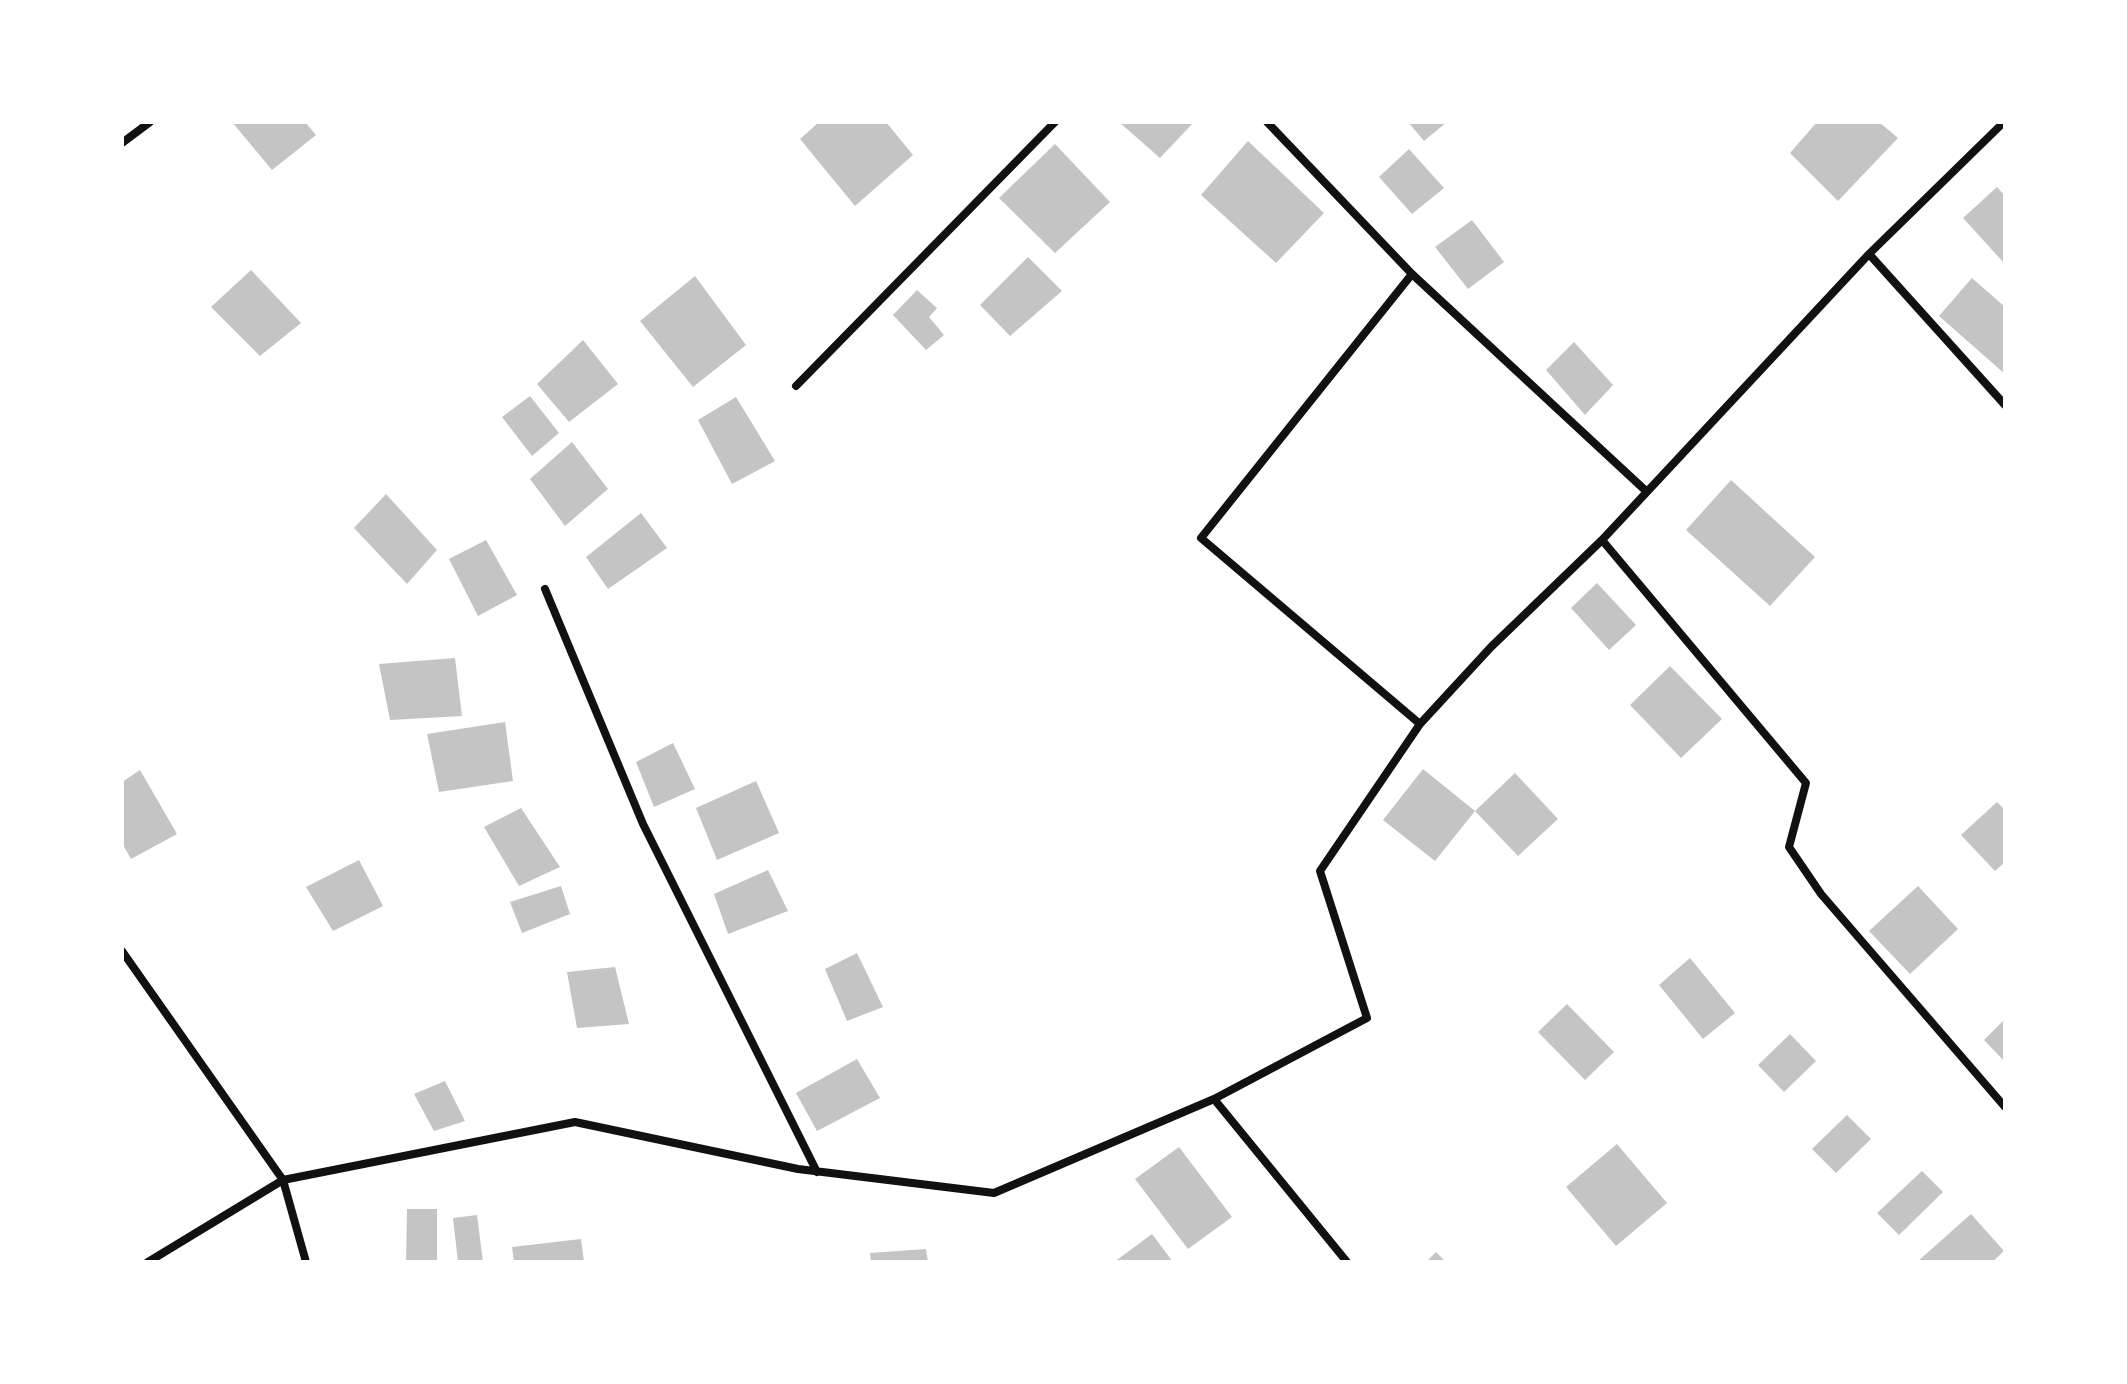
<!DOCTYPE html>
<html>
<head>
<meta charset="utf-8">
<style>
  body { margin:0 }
  #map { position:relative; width:2127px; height:1384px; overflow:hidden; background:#fff; font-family:"PT Sans Narrow",sans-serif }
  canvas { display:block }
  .frame { position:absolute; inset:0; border:124px solid #fff; pointer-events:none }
</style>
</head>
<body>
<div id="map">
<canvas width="2127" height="1384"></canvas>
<div class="frame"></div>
</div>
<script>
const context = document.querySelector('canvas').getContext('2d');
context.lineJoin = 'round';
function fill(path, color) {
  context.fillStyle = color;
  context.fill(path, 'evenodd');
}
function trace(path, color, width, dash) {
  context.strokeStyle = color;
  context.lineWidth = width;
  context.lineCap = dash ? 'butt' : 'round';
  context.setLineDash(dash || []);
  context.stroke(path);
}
const building = new Path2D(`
  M 232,122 L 305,122 L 316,135 L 272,170 Z
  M 819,122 L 886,122 L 913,155 L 855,206 L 800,139 Z
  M 1119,122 L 1194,122 L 1160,158 Z
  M 1408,122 L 1447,122 L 1424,141 Z
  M 1817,122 L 1879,122 L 1898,138 L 1838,201 L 1790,153 Z
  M 1248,141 L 1324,213 L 1276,263 L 1201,195 Z
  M 1055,144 L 1110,202 L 1055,253 L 999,198 Z
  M 1409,149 L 1444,188 L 1412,214 L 1379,177 Z
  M 1997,187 L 2005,196 L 2005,264 L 1963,218 Z
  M 1472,220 L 1504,262 L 1468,289 L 1435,247 Z
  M 1028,257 L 1062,291 L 1010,336 L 980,305 Z
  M 251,270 L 301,323 L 260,356 L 211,307 Z
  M 695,276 L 746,345 L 693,387 L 640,321 Z
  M 1972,278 L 2005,307 L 2005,374 L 1939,316 Z
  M 917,290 L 937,308 L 929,317 L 944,335 L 926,350 L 893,315 Z
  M 583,340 L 618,384 L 569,422 L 537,384 Z
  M 1574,342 L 1613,385 L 1585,415 L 1546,370 Z
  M 530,396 L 559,433 L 532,456 L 502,417 Z
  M 736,397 L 775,461 L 732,484 L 698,420 Z
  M 572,442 L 608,489 L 565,526 L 530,479 Z
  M 1731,480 L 1815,557 L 1770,606 L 1686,530 Z
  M 386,494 L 437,550 L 407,584 L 354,528 Z
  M 641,513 L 667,548 L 608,589 L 586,557 Z
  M 486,540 L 517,595 L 478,616 L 449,559 Z
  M 1597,583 L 1636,625 L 1609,650 L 1571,608 Z
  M 455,658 L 462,716 L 390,720 L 379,664 Z
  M 1670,666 L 1722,719 L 1681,758 L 1630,705 Z
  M 505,722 L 513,781 L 439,792 L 427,734 Z
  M 673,743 L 695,789 L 654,807 L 636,762 Z
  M 1423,769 L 1475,811 L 1435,861 L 1383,820 Z
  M 140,770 L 177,834 L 131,859 L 122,843 L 122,782 Z
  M 1515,773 L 1558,819 L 1518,856 L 1475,811 Z
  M 756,781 L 779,833 L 717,860 L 696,808 Z
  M 1997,802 L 2005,810 L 2005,862 L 1995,871 L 1961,835 Z
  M 521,808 L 560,867 L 519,886 L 484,827 Z
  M 359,860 L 383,906 L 333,931 L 306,887 Z
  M 768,870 L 788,911 L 728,934 L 714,894 Z
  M 561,886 L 570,914 L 522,933 L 510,902 Z
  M 1918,886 L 1958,929 L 1910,974 L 1869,931 Z
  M 857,953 L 883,1007 L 847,1021 L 825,969 Z
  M 1690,958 L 1735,1013 L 1703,1039 L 1659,985 Z
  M 615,967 L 629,1024 L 577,1028 L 567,972 Z
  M 1567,1004 L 1614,1052 L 1585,1080 L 1538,1032 Z
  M 2005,1019 L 2005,1062 L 1984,1040 Z
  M 1790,1034 L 1816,1061 L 1784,1092 L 1758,1065 Z
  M 857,1059 L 880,1098 L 817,1131 L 796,1093 Z
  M 445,1081 L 465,1121 L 434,1131 L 414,1094 Z
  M 1847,1115 L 1871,1139 L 1836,1173 L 1812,1149 Z
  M 1617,1144 L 1667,1203 L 1616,1246 L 1566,1187 Z
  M 1179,1147 L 1232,1217 L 1188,1249 L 1135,1179 Z
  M 1922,1171 L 1943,1192 L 1899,1235 L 1877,1213 Z
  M 407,1209 L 437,1209 L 437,1262 L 406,1262 Z
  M 1971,1214 L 2004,1251 L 1992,1262 L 1917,1262 Z
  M 477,1215 L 483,1262 L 458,1262 L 453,1218 Z
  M 1152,1234 L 1173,1262 L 1114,1262 Z
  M 581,1239 L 584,1262 L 514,1262 L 512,1247 Z
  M 926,1249 L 928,1262 L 871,1262 L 870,1253 Z
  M 1436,1252 L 1446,1262 L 1426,1262 Z`);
const minor = new Path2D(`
  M 1267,122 L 1412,274 L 1646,491
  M 122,143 L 150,122
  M 1869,254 L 2005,405
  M 1412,274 L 1201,538 L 1420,724
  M 796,386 L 1055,122
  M 1602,540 L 1806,783 L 1789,847 L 1821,894 L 2005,1107
  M 545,589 L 643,824 L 817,1172
  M 122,951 L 283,1180 L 148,1262
  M 1214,1099 L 1347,1262
  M 306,1262 L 283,1180 L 575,1122 L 798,1169 L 994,1193 L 1214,1099 L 1367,1018 L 1320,871 L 1420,724 L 1491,647 L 1602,540 L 1869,254 L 2004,122`);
fill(building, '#c4c4c4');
trace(minor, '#111', 8);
</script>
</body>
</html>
